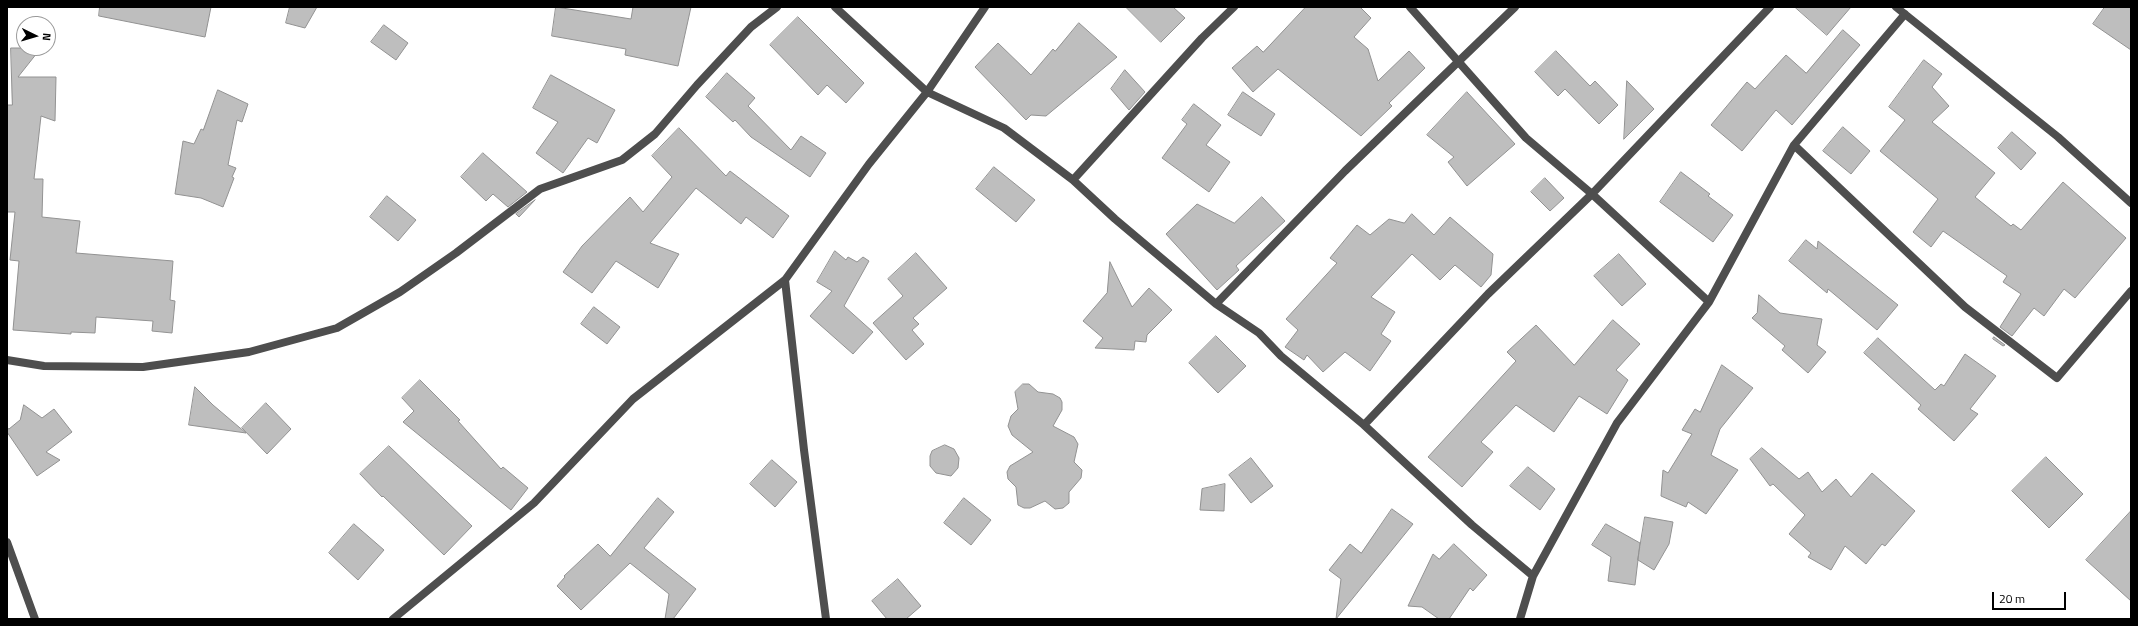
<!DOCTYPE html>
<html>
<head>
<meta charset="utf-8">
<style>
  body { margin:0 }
  #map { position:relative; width:2138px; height:626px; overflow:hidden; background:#fff; font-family:"Titillium Web",sans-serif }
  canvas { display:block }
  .frame { position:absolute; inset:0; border:8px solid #000; pointer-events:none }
  .north { position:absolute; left:16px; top:16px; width:40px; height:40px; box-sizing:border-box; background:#fff; border:1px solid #999; border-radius:50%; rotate:95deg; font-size:11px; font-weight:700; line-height:16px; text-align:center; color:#000 }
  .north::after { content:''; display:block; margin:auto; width:14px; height:18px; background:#000; clip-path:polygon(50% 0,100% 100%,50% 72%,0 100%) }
  .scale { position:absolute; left:1992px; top:592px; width:74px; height:18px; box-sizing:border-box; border:2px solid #000; border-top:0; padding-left:5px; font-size:12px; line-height:14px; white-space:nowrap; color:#000; -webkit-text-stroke:3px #fff; paint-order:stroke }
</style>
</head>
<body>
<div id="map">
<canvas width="2138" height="626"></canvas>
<div class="frame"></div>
<div class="north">N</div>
<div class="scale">20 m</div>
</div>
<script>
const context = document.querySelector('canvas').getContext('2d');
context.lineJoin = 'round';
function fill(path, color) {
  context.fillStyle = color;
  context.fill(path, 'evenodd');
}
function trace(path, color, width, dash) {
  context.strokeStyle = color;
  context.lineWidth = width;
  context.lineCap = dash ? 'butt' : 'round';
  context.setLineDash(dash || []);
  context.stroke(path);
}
const building = new Path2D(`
  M 100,7 L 211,7 L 205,37 L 99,16 Z
  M 290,7 L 317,7 L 305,28 L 286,23 Z
  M 556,7 L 631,19 L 633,7 L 691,7 L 678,66 L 625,55 L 626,49 L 552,36 Z
  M 1126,7 L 1173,7 L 1185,18 L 1161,42 Z
  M 1306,7 L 1360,7 L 1371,18 L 1354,37 L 1368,49 L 1378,81 L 1409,51 L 1425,68 L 1389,103 L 1392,106 L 1361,136 L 1278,69 L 1253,92 L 1232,68 L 1257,46 L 1263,52 Z
  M 1795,7 L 1851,7 L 1827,35 Z
  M 2105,7 L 2131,7 L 2131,50 L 2093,24 Z
  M 798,17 L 864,83 L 846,103 L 827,85 L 818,95 L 770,45 Z
  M 1079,23 L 1117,57 L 1046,116 L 1031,115 L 1026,120 L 975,67 L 998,43 L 1031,75 L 1053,49 L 1055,51 Z
  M 384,25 L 408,43 L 396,60 L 371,42 Z
  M 1843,30 L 1860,45 L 1792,125 L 1776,110 L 1742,151 L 1711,125 L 1747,82 L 1755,89 L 1786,55 L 1806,73 Z
  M 11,48 L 41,48 L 18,77 L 56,77 L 55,121 L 41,116 L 34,179 L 43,179 L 42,217 L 80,221 L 76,253 L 173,261 L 170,300 L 175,301 L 172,333 L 152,331 L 153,321 L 96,317 L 95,333 L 71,332 L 71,334 L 13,330 L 19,261 L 10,260 L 15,212 L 7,212 L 7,105 L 12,105 Z
  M 1556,51 L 1590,86 L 1595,81 L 1618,105 L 1599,124 L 1565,89 L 1558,96 L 1535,72 Z
  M 1924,60 L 1942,74 L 1932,87 L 1949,106 L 1932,122 L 1995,173 L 1975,197 L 2011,226 L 2013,224 L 2021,230 L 2063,182 L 2126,238 L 2075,298 L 2064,289 L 2044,316 L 2034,308 L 2012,336 L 2000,327 L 2021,294 L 2003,282 L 2007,276 L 1943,231 L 1931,247 L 1913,232 L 1938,199 L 1880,151 L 1905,120 L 1889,107 Z
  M 1125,70 L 1145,92 L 1129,110 L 1111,89 Z
  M 727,73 L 755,98 L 748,106 L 791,150 L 801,136 L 826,153 L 810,177 L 751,137 L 735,120 L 733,122 L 706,97 Z
  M 551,75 L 615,110 L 597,143 L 588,138 L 563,173 L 536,153 L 558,122 L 533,108 Z
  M 1627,81 L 1654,109 L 1624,139 Z
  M 218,90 L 248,104 L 242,122 L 237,120 L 228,165 L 236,168 L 232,177 L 234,178 L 223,207 L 201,198 L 175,194 L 183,141 L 194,144 L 201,129 L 203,130 Z
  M 1243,92 L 1275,114 L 1261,136 L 1228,115 Z
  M 1467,92 L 1515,144 L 1467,186 L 1448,162 L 1454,157 L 1427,135 Z
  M 1194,104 L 1221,125 L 1206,145 L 1230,162 L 1209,192 L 1162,158 L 1187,124 L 1182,120 Z
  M 1843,127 L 1870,151 L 1851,174 L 1823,151 Z
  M 679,128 L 726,176 L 730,171 L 789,216 L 773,238 L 746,217 L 741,224 L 696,188 L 650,243 L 679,254 L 658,288 L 616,261 L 592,293 L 563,272 L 582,246 L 630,197 L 643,212 L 672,177 L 652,156 Z
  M 2012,132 L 2036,153 L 2021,170 L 1998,148 Z
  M 483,153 L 527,192 L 508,207 L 493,194 L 486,201 L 461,177 Z
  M 994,167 L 1035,200 L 1016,222 L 976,189 Z
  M 1681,172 L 1710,194 L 1708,196 L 1733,215 L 1713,242 L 1660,202 Z
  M 1545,178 L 1564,198 L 1550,211 L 1531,192 Z
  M 387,196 L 416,220 L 398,241 L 370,217 Z
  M 1262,197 L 1285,221 L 1236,266 L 1239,270 L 1217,290 L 1166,234 L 1197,204 L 1234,223 Z
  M 535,200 L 519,217 L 516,214 Z
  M 1412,214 L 1434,235 L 1450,217 L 1493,254 L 1491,275 L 1481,287 L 1455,265 L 1440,280 L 1412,254 L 1371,297 L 1395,312 L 1381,334 L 1391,341 L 1370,371 L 1345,352 L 1323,372 L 1307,355 L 1304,360 L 1285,347 L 1298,330 L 1286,319 L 1337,263 L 1330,258 L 1357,225 L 1370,235 L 1389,219 L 1404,223 Z
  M 1806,240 L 1817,249 L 1818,241 L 1898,305 L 1877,330 L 1828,289 L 1827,293 L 1789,261 Z
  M 835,251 L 846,260 L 848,257 L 857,262 L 863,257 L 869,261 L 844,306 L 873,332 L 853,354 L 810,316 L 832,291 L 817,282 Z
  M 916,253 L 947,288 L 913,318 L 919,324 L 912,330 L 924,344 L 906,360 L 873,323 L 903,296 L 888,279 Z
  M 1619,254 L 1646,284 L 1622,306 L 1594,276 Z
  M 1110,262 L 1132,307 L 1149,288 L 1172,310 L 1147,335 L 1146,342 L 1135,341 L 1134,350 L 1095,348 L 1103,338 L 1083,321 L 1107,293 Z
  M 1759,295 L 1780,313 L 1822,319 L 1817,345 L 1826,352 L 1808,373 L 1782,350 L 1785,346 L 1752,318 L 1757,313 Z
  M 594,307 L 620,327 L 607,344 L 581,324 Z
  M 1613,320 L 1640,344 L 1616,370 L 1628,380 L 1607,414 L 1579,396 L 1554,432 L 1516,405 L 1481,442 L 1493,452 L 1462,487 L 1428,457 L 1516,361 L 1507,352 L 1536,325 L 1574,365 Z
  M 1216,336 L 1246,366 L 1218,393 L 1189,363 Z
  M 1994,337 L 2005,345 L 2003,346 L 1993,339 Z
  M 1878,338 L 1935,390 L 1941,384 L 1944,386 L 1965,354 L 1996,376 L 1970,409 L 1978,414 L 1954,441 L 1918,409 L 1921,405 L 1864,353 Z
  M 1722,365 L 1753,388 L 1720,429 L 1711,455 L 1738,470 L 1706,514 L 1688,502 L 1686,507 L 1661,496 L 1663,470 L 1668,473 L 1692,434 L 1682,430 L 1695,409 L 1700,412 Z
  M 420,380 L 460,420 L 458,421 L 501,469 L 503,467 L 528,488 L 511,510 L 403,422 L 414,411 L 402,398 Z
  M 1023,384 L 1029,384 L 1038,392 L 1053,394 L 1060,398 L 1062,402 L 1062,410 L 1053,426 L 1074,437 L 1078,444 L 1074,462 L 1082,470 L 1081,478 L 1069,492 L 1069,503 L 1063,508 L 1055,509 L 1045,501 L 1030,508 L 1024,508 L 1018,505 L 1016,487 L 1008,479 L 1007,472 L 1010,466 L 1033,452 L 1012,435 L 1008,426 L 1011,416 L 1018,409 L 1015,392 Z
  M 195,387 L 213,405 L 246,433 L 189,425 Z
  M 266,403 L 291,429 L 267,454 L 242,428 Z
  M 24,405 L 42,418 L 54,409 L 72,432 L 46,452 L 60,460 L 37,476 L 7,432 L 7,428 L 9,429 L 20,420 Z
  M 945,445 L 954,449 L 959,458 L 958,468 L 951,476 L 936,473 L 930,466 L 930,456 L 932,451 Z
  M 389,446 L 472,526 L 444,555 L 383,496 L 382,497 L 360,474 Z
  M 1762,448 L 1799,479 L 1808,472 L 1822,492 L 1836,479 L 1851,497 L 1872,473 L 1915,511 L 1885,546 L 1882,544 L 1866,564 L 1845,546 L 1831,570 L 1808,557 L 1811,553 L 1789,534 L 1805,515 L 1773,484 L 1770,486 L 1750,459 Z
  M 2046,457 L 2083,494 L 2049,528 L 2012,491 Z
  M 1251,458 L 1273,486 L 1251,503 L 1229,475 Z
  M 772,460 L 797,482 L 775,507 L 750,484 Z
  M 1528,467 L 1555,489 L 1540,510 L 1510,486 Z
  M 1225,484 L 1224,511 L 1200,510 L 1202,489 Z
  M 658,498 L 674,512 L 644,548 L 696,589 L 673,619 L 665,619 L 669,594 L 630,563 L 581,610 L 557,586 L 565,577 L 564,576 L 598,544 L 610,556 Z
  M 964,498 L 991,520 L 971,545 L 944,523 Z
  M 1392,509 L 1413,524 L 1336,619 L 1341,579 L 1329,570 L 1350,544 L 1361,553 Z
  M 2131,511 L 2131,601 L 2086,560 Z
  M 1645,517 L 1673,522 L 1669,544 L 1654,570 L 1638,560 Z
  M 354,524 L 384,550 L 358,580 L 329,553 Z
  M 1606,524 L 1640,543 L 1635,585 L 1608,581 L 1611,557 L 1592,545 Z
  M 1454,544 L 1487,575 L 1473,591 L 1470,588 L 1449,619 L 1439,619 L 1422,607 L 1408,606 L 1433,554 L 1439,559 Z
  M 898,579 L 921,606 L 906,619 L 887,619 L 872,601 Z`);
const minor = new Path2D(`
  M 835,7 L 927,92 L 1004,128 L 1073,180 L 1115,219 L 1216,304 L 1259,333 L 1281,356 L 1364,425 L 1472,525 L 1533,576
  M 1410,7 L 1526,138 L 1592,194 L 1709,302
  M 1896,7 L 2058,137 L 2131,203
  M 1794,145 L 1965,307 L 2057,378 L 2131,291
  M 1073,180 L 1202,38 L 1234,7
  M 785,280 L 804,450 L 826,619
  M 1216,304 L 1345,171 L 1515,7
  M 7,360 L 44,366 L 143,367 L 249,352 L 337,328 L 400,292 L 456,253 L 540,189 L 622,160 L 655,134 L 697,85 L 751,27 L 777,7
  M 1364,425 L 1488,294 L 1592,194 L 1770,7
  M 7,542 L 35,619
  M 393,619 L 534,503 L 633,399 L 785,280 L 869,164 L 927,92 L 985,7
  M 1520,619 L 1533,576 L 1617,423 L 1709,302 L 1794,145 L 1905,14`);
fill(building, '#bebebe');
trace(building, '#929292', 1);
trace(minor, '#4e4e4e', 8);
</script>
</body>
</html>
